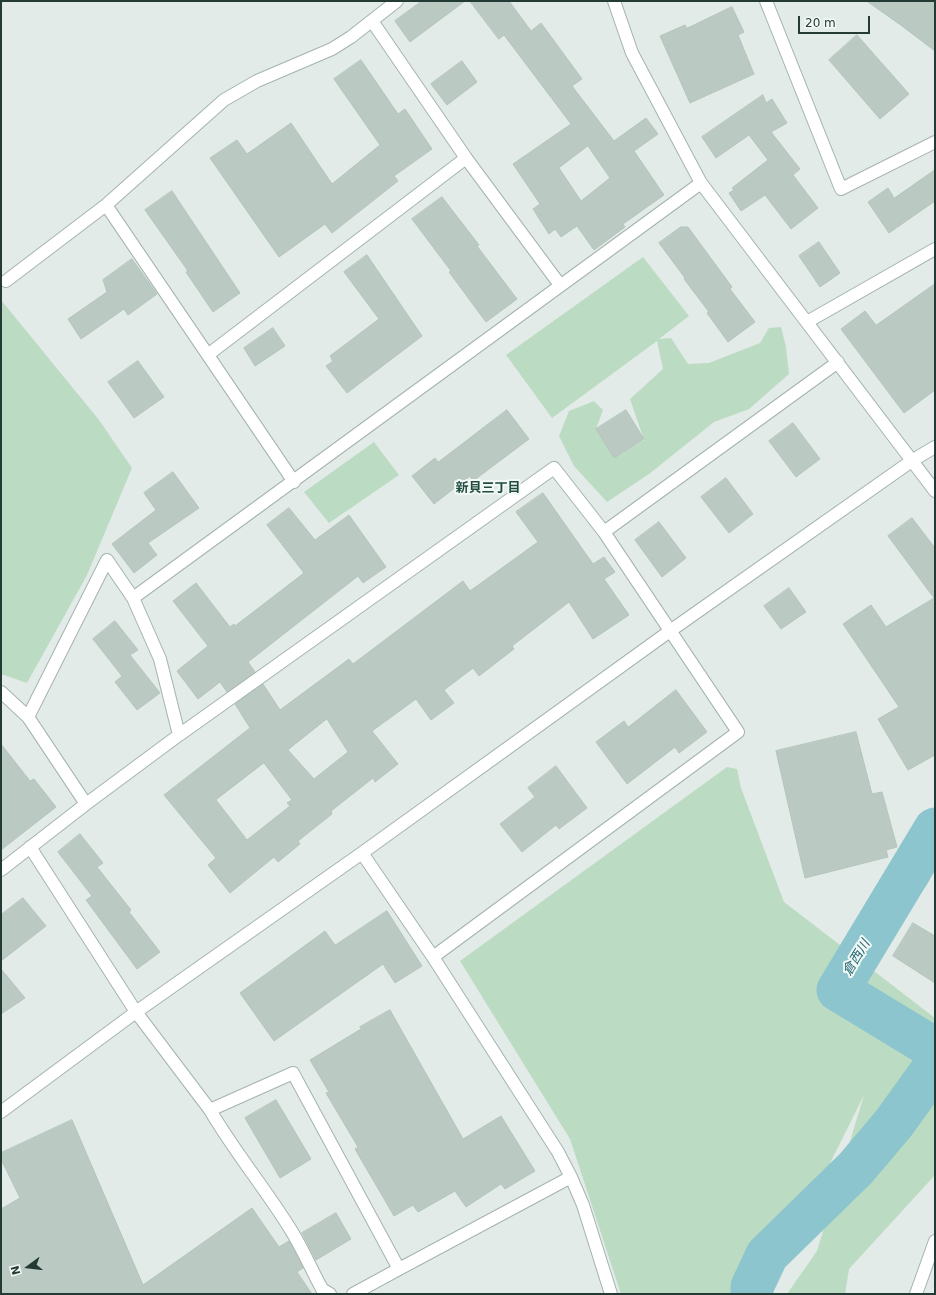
<!DOCTYPE html>
<html>
<head>
<meta charset="utf-8">
<style>
  body { margin:0 }
  #map { position:relative; width:936px; height:1295px; overflow:hidden; background:#e2ebe7; font-family:"DejaVu Sans",sans-serif }
  canvas { display:block }
  .frame { position:absolute; inset:0; border:2px solid #233b34; pointer-events:none }
  .north { position:absolute; left:8px; top:1247px; width:40px; height:40px; -webkit-text-stroke:3px #f2f8f5; paint-order:stroke; rotate:255deg; font-size:11px; font-weight:700; line-height:16px; text-align:center; color:#233b34 }
  .north::after { content:''; display:block; margin:auto; width:14px; height:18px; background:#233b34; clip-path:polygon(50% 0,100% 100%,50% 72%,0 100%) }
  .scale { position:absolute; left:798px; top:16px; width:72px; height:18px; box-sizing:border-box; border:2px solid #233b34; border-top:0; padding-left:5px; font-size:12px; line-height:14px; white-space:nowrap; color:#233b34; -webkit-text-stroke:3px #f2f8f5; paint-order:stroke }
</style>
</head>
<body>
<div id="map">
<canvas width="936" height="1295"></canvas>
<div class="frame"></div>
<div class="north">N</div>
<div class="scale">20 m</div>
</div>
<script>
const context = document.querySelector('canvas').getContext('2d');
context.lineJoin = 'round';
function fill(path, color) {
  context.fillStyle = color;
  context.fill(path, 'evenodd');
}
function trace(path, color, width, dash) {
  context.strokeStyle = color;
  context.lineWidth = width;
  context.lineCap = dash ? 'butt' : 'round';
  context.setLineDash(dash || []);
  context.stroke(path);
}
function drawText(font, color, halo, rows, align = 'center') {
  context.font = font + ' "DejaVu Sans","Noto Sans JP",sans-serif';
  context.lineWidth = 4;
  context.setLineDash([]);
  context.textBaseline = 'middle';
  context.strokeStyle = halo;
  context.fillStyle = color;
  for (const [text, x, y, turn = 0] of rows) {
    context.save();
    context.translate(x, y);
    context.rotate((+turn || 0) * Math.PI / 180);
    context.textAlign = isNaN(turn) ? turn : align;
    if (halo) context.strokeText(text, 0, 0);
    context.fillText(text, 0, 0);
    context.restore();
  }
}
const green = new Path2D(`
  M 643,257 L 689,316 L 659,339 L 671,338 L 688,364 L 709,363 L 760,343 L 769,328 L 781,327 L 786,347 L 789,374 L 749,409 L 714,422 L 649,474 L 607,502 L 574,466 L 559,436 L 569,411 L 594,401 L 603,410 L 596,429 L 614,458 L 644,440 L 630,399 L 663,369 L 657,341 L 552,418 L 506,355 Z
  M 1,300 L 99,420 L 132,468 L 87,575 L 27,683 L 1,674 Z
  M 374,442 L 399,475 L 329,523 L 304,492 Z
  M 727,767 L 737,769 L 741,788 L 784,902 L 935,1018 L 935,1175 L 849,1269 L 845,1294 L 787,1294 L 817,1251 L 864,1095 L 765,1294 L 621,1294 L 570,1139 L 460,961 Z
  M 935,832 C 935,855 936,888 914,896 C 909,897 901,895 896,894 L 904,859 Z`);
const river = new Path2D(`
  M 935,829 L 838,990 L 935,1049
  M 752,1294 L 752,1287 L 767,1255 L 856,1168 L 894,1123 L 935,1066`);
const building = new Path2D(`
  M 422,1 L 465,1 L 410,42 L 395,21 Z
  M 470,1 L 509,1 L 531,31 L 541,23 L 582,79 L 572,86 L 614,141 L 646,118 L 658,134 L 634,151 L 664,195 L 623,224 L 625,227 L 594,250 L 577,226 L 561,237 L 555,229 L 549,234 L 533,209 L 540,204 L 513,164 L 571,124 L 504,35 L 499,39 ZM 588,146 L 610,178 L 581,201 L 559,168 Z
  M 867,1 L 935,1 L 935,51 L 902,26 Z
  M 732,7 L 744,32 L 738,35 L 754,74 L 690,103 L 660,36 L 685,25 L 687,28 Z
  M 857,35 L 909,94 L 880,119 L 829,60 Z
  M 361,60 L 398,114 L 405,109 L 432,149 L 394,176 L 398,181 L 332,233 L 325,224 L 279,257 L 210,158 L 237,140 L 247,154 L 291,123 L 332,184 L 380,145 L 334,79 Z
  M 462,61 L 477,82 L 447,105 L 431,84 Z
  M 763,95 L 766,103 L 772,99 L 787,123 L 771,132 L 800,169 L 793,175 L 818,208 L 791,229 L 765,195 L 741,211 L 729,193 L 734,190 L 732,188 L 768,160 L 749,135 L 716,158 L 702,137 Z
  M 935,170 L 935,201 L 889,233 L 868,202 L 888,188 L 894,198 Z
  M 172,191 L 240,293 L 213,312 L 186,272 L 188,271 L 145,210 Z
  M 442,197 L 479,245 L 477,246 L 517,299 L 486,322 L 449,272 L 451,271 L 412,219 Z
  M 681,227 L 688,227 L 732,287 L 730,289 L 755,322 L 728,342 L 707,313 L 709,312 L 684,279 L 685,278 L 659,243 Z
  M 819,242 L 840,273 L 820,287 L 799,256 Z
  M 367,255 L 422,336 L 347,393 L 326,366 L 333,361 L 330,356 L 379,319 L 344,272 Z
  M 132,259 L 157,294 L 128,315 L 124,309 L 81,339 L 68,319 L 107,292 L 103,280 Z
  M 935,284 L 935,390 L 904,413 L 841,329 L 865,311 L 876,325 Z
  M 273,328 L 285,346 L 255,366 L 244,348 Z
  M 138,361 L 164,397 L 134,418 L 108,382 Z
  M 507,410 L 529,439 L 473,481 L 470,476 L 434,504 L 412,476 L 435,458 L 438,462 Z
  M 626,410 L 644,439 L 614,458 L 596,429 Z
  M 793,423 L 820,459 L 796,477 L 769,441 Z
  M 173,472 L 199,508 L 148,543 L 157,555 L 134,573 L 112,544 L 156,510 L 144,493 Z
  M 726,478 L 753,514 L 729,533 L 701,497 Z
  M 543,493 L 593,564 L 604,557 L 615,572 L 604,579 L 629,615 L 593,639 L 569,602 L 512,646 L 514,649 L 479,676 L 473,668 L 444,690 L 454,703 L 431,720 L 416,699 L 372,731 L 398,764 L 375,782 L 373,778 L 331,811 L 332,814 L 298,841 L 300,844 L 278,862 L 274,857 L 230,893 L 208,865 L 216,858 L 164,795 L 250,728 L 235,704 L 263,684 L 280,710 L 349,659 L 353,664 L 463,581 L 470,591 L 538,542 L 516,512 ZM 327,719 L 348,752 L 314,779 L 288,750 ZM 264,763 L 292,800 L 287,803 L 290,806 L 247,840 L 216,800 Z
  M 289,508 L 315,540 L 349,515 L 386,567 L 363,583 L 358,576 L 317,608 L 248,662 L 255,672 L 227,692 L 220,682 L 198,699 L 177,671 L 208,646 L 173,601 L 196,583 L 230,627 L 234,624 L 235,626 L 304,573 L 267,525 Z
  M 912,518 L 935,548 L 935,755 L 908,770 L 878,719 L 899,707 L 843,624 L 871,605 L 886,627 L 934,598 L 888,536 Z
  M 659,522 L 686,558 L 662,577 L 635,540 Z
  M 789,588 L 806,612 L 781,629 L 764,606 Z
  M 115,621 L 138,650 L 130,655 L 160,693 L 137,710 L 115,682 L 122,676 L 93,639 Z
  M 676,690 L 707,732 L 679,753 L 675,747 L 627,784 L 596,742 L 624,721 L 628,727 Z
  M 856,732 L 872,794 L 882,792 L 897,847 L 886,850 L 888,857 L 805,878 L 776,751 Z
  M 1,744 L 30,781 L 34,779 L 56,807 L 1,850 Z
  M 556,766 L 587,808 L 559,829 L 556,825 L 522,852 L 500,824 L 535,797 L 528,788 Z
  M 80,834 L 103,863 L 97,867 L 131,910 L 129,912 L 160,952 L 137,969 L 86,900 L 92,896 L 58,852 Z
  M 23,898 L 46,926 L 1,961 L 1,915 Z
  M 387,911 L 422,966 L 395,983 L 383,964 L 274,1041 L 240,993 L 325,931 L 335,945 Z
  M 913,923 L 935,936 L 935,983 L 893,956 Z
  M 1,969 L 25,998 L 1,1014 Z
  M 390,1010 L 463,1139 L 501,1116 L 535,1171 L 505,1189 L 501,1184 L 466,1207 L 455,1191 L 418,1212 L 413,1205 L 394,1216 L 355,1149 L 358,1147 L 326,1093 L 329,1092 L 310,1060 L 361,1029 L 360,1027 Z
  M 276,1100 L 311,1159 L 280,1178 L 245,1118 Z
  M 72,1120 L 143,1285 L 252,1208 L 279,1247 L 289,1241 L 303,1268 L 297,1272 L 312,1294 L 1,1294 L 1,1209 L 20,1198 L 1,1159 L 1,1153 Z
  M 336,1213 L 351,1239 L 316,1260 L 302,1233 Z`);
const minor = new Path2D(`
  M 614,1 L 632,53 L 701,183 L 935,491
  M 766,1 L 841,189 L 935,142
  M 372,21 L 466,158 L 560,285
  M 106,205 L 294,482
  M 6,281 L 106,205 L 224,100 L 257,81 L 332,49 L 351,37 L 397,1
  M 807,322 L 935,249
  M 209,354 L 466,158
  M 604,532 L 838,362
  M 1,692 L 28,717 L 86,804 L 1,870
  M 28,717 L 107,560 L 133,598
  M 86,804 L 179,735
  M 30,847 L 136,1012 L 210,1110 L 293,1073 L 399,1269 L 571,1177 L 558,1152 L 433,957 L 362,853
  M 433,957 L 738,732 L 604,532 L 554,468 L 179,735 L 160,659 L 133,598 L 701,183
  M 210,1110 C 234,1151 264,1187 289,1227 C 302,1247 311,1269 322,1289 L 330,1294
  M 1,1112 L 136,1012 L 362,853 L 670,631 L 913,460 L 935,447
  M 571,1177 L 583,1205 L 611,1294
  M 353,1294 L 399,1269
  M 916,1294 L 935,1241`);
const neighbourhoodNames = [
  ["新貝三丁目",488,489]
];
const waterNames = [
  ["倉西川",857,958,-59]
];
fill(green, '#bcdbc3');
trace(river, '#8cc5cd', 43);
fill(building, '#bac9c2');
trace(building, '#b4c4bd', 1);
trace(minor, '#a5b3ae', 14);
trace(minor, '#fff', 12);
drawText('bold 13px', '#204c40', '#f2f8f5', neighbourhoodNames);
drawText('italic 13px', '#206773', '#f2f8f5', waterNames);
</script>
</body>
</html>
